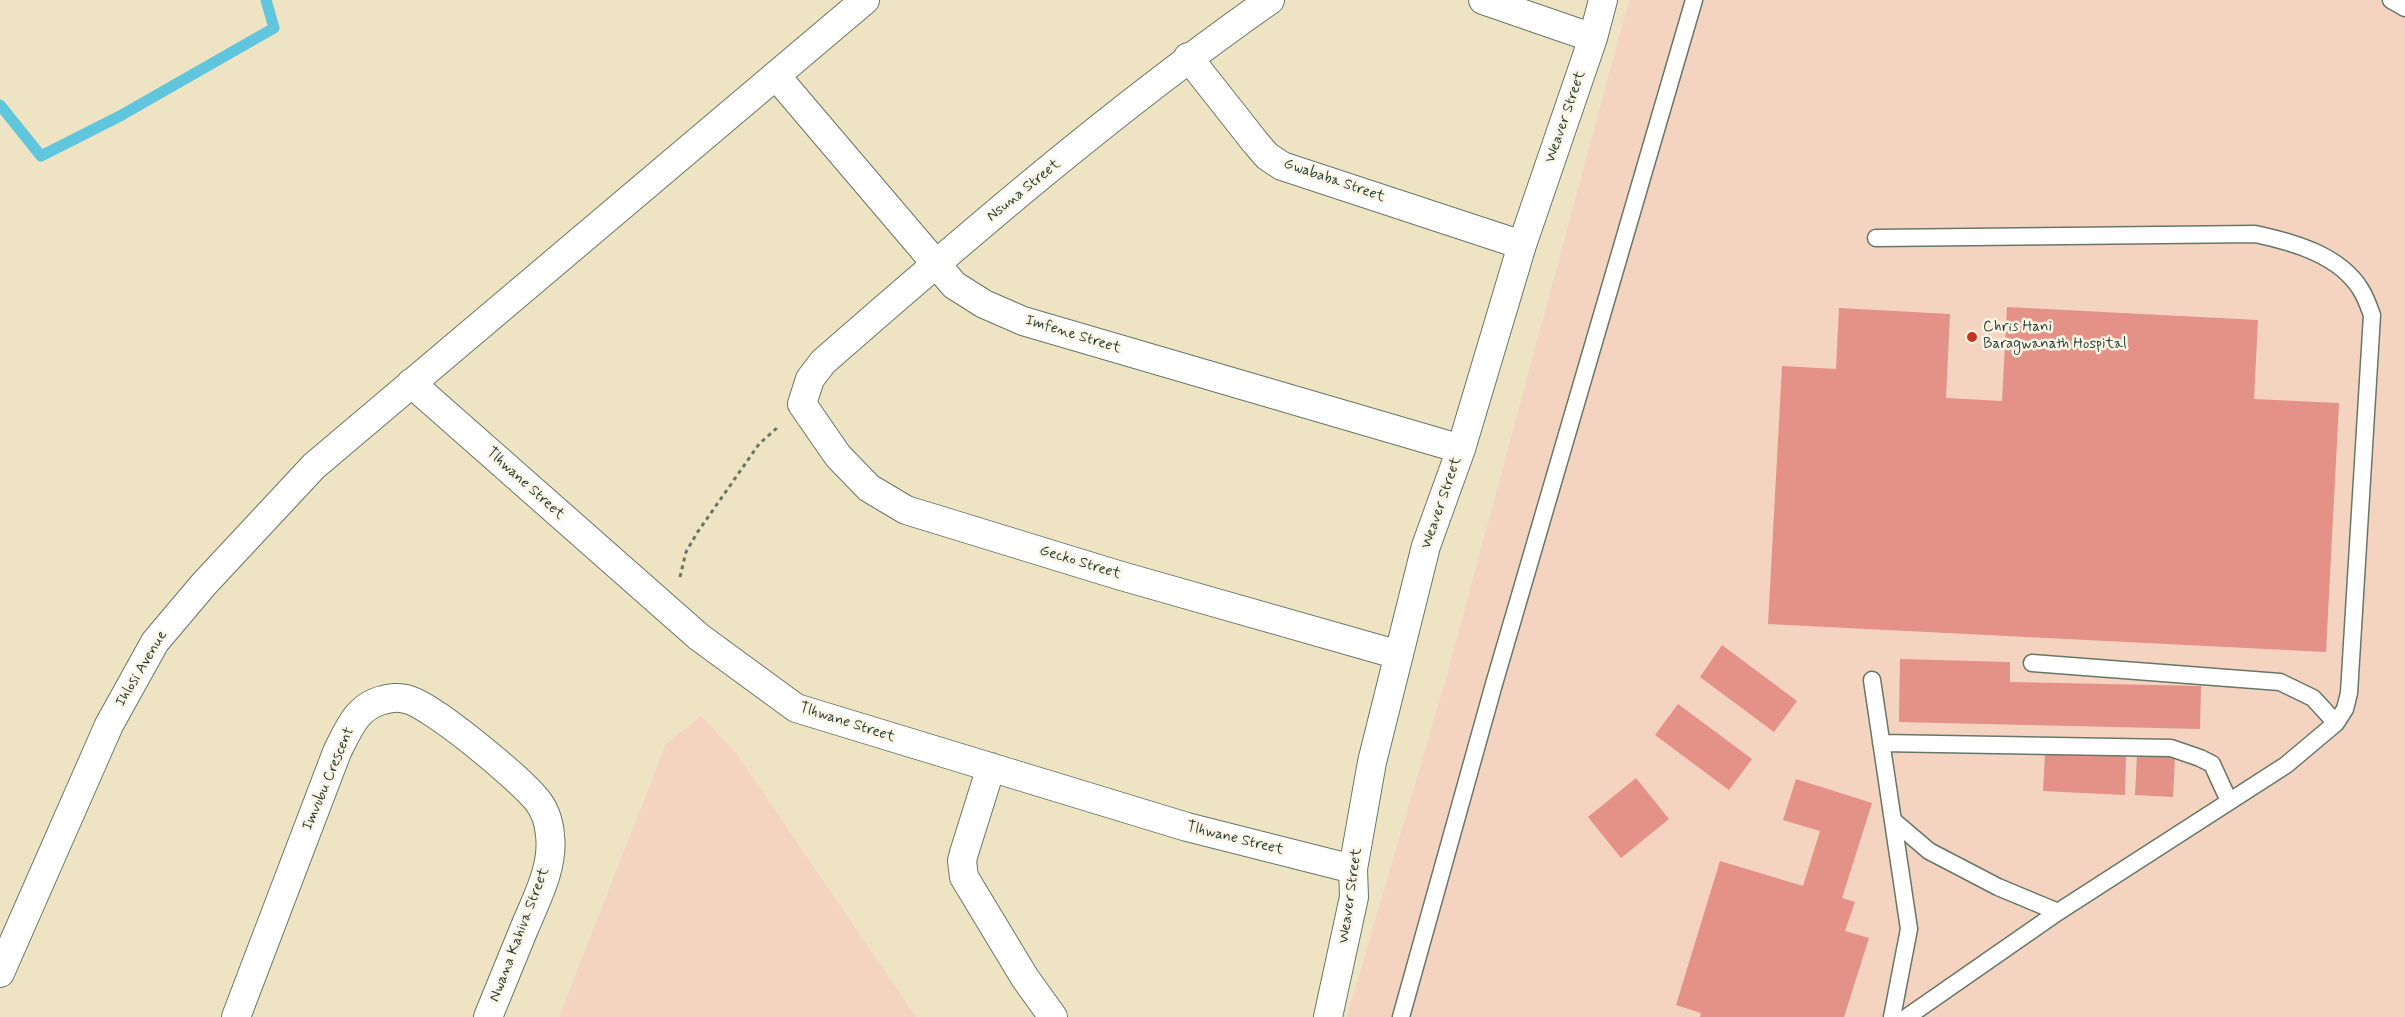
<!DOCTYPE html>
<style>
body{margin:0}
canvas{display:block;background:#eee3c2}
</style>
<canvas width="2405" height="1017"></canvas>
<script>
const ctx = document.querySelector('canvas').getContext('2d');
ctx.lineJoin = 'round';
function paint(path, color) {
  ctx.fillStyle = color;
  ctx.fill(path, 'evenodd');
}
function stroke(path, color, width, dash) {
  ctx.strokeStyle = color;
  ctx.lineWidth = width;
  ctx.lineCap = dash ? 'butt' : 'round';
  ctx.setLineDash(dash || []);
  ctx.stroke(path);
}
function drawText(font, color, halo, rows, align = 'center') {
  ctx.font = font + ' Mynerve,sans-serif';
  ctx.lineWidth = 5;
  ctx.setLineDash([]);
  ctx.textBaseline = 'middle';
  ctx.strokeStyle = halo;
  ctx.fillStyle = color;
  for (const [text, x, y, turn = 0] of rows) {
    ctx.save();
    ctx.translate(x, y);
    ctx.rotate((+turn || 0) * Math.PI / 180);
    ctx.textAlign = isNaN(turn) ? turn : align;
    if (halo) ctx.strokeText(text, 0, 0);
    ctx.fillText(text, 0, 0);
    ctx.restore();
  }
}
paint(new Path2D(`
 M1629 0H2405V1017H1347L1447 675Z
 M701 716 736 753 916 1017H559L666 744Z`), '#f5d3c1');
stroke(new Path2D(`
 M0 105 41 156 120 116 274 28 266 0`), '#60c6de', 11);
paint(new Path2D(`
 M2007 307 2258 320 2254 399 2339 403 2326 652 1768 624 1782 366 1836 369 1839 308 1950 314 1946 398 2002 401Z
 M1722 645 1797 701 1774 732 1700 677Z
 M1900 659 2010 662V682L2201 686 2200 729 1899 722Z
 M1678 704 1752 759 1729 790 1655 735Z
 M2045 753 2126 756 2125 795 2043 791Z
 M2137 755 2175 757 2173 797 2135 795Z
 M1636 778 1669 819 1621 858 1588 817Z
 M1796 779 1872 803 1842 898 1855 902 1845 931 1869 938 1844 1017H1700L1701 1013 1676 1005 1720 861 1803 886 1820 831 1783 820Z`), '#e49187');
const service = new Path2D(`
 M2391 0 2405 8
 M1876 238 2255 234C2293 242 2340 255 2361 290 2366 298 2369 307 2372 315L2349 693 2345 709 2336 723 2286 765 2058 912 1907 1017
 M2032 663 2280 682 2313 698 2336 723
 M1872 680 1909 929 1892 1017
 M1881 743 2171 748 2200 758 2212 764 2229 801
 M1895 822 1929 851 1998 887 2058 912
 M1401 1017 1494 684 1694 0`);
const minor = new Path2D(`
 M1270 0C1113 110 967 236 823 362L810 379 802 404 838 456 869 488 906 510 1118 575 1399 655
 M1483 0 1593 38
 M1188 57 1255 142 1267 156 1282 166 1522 245
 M777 77 954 285 984 304 1023 321 1461 449
 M411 383 699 637 796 708 1187 827 1353 869
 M991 767 964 853 962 861 964 877 1025 978 1053 1017
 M0 973 109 725 155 642 204 584 314 466 865 0
 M236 1017 337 752C348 730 357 706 383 700 389 698 399 697 406 699 431 704 519 778 537 800 545 810 549 822 550 835 554 867 536 900 524 929 512 958 500 988 488 1017
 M1328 1017 1354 897 1353 869 1372 762 1426 546 1461 449 1522 245 1593 38 1603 0`);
stroke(service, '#677766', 19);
stroke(minor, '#677766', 30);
stroke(new Path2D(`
 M680 577 686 552 697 533 759 444 778 427`), '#677766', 3, [4, 4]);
stroke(service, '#fff', 16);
stroke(minor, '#fff', 28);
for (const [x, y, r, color] of [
 [1972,337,6,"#c8321e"]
]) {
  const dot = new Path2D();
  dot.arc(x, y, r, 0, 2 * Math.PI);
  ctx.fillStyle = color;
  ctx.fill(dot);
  stroke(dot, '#fcf5e5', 2);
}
drawText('15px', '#1f3d34', '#fcf5e5', [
 ["Weaver Street",1566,117,-71],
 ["Gwababa Street",1334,181,19],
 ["Nsuna Street",1024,191,-39],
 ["Imfene Street",1073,335,17],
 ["Tlhwane Street",525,484,42],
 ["Weaver Street",1442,503,-71],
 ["Gecko Street",1080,563,17],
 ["Ihlosi Avenue",142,669,-59],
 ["Tlhwane Street",847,723,18],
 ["Imvubu Crescent",329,779,-67],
 ["Tlhwane Street",1235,839,14],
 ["Weaver Street",1351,896,-82],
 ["Nwana Kahiva Street",520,935,-69]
]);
drawText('15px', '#1f3d34', '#fcf5e5', [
 ["Chris Hani",1983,328],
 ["Baragwanath Hospital",1983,345]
], 'left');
</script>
